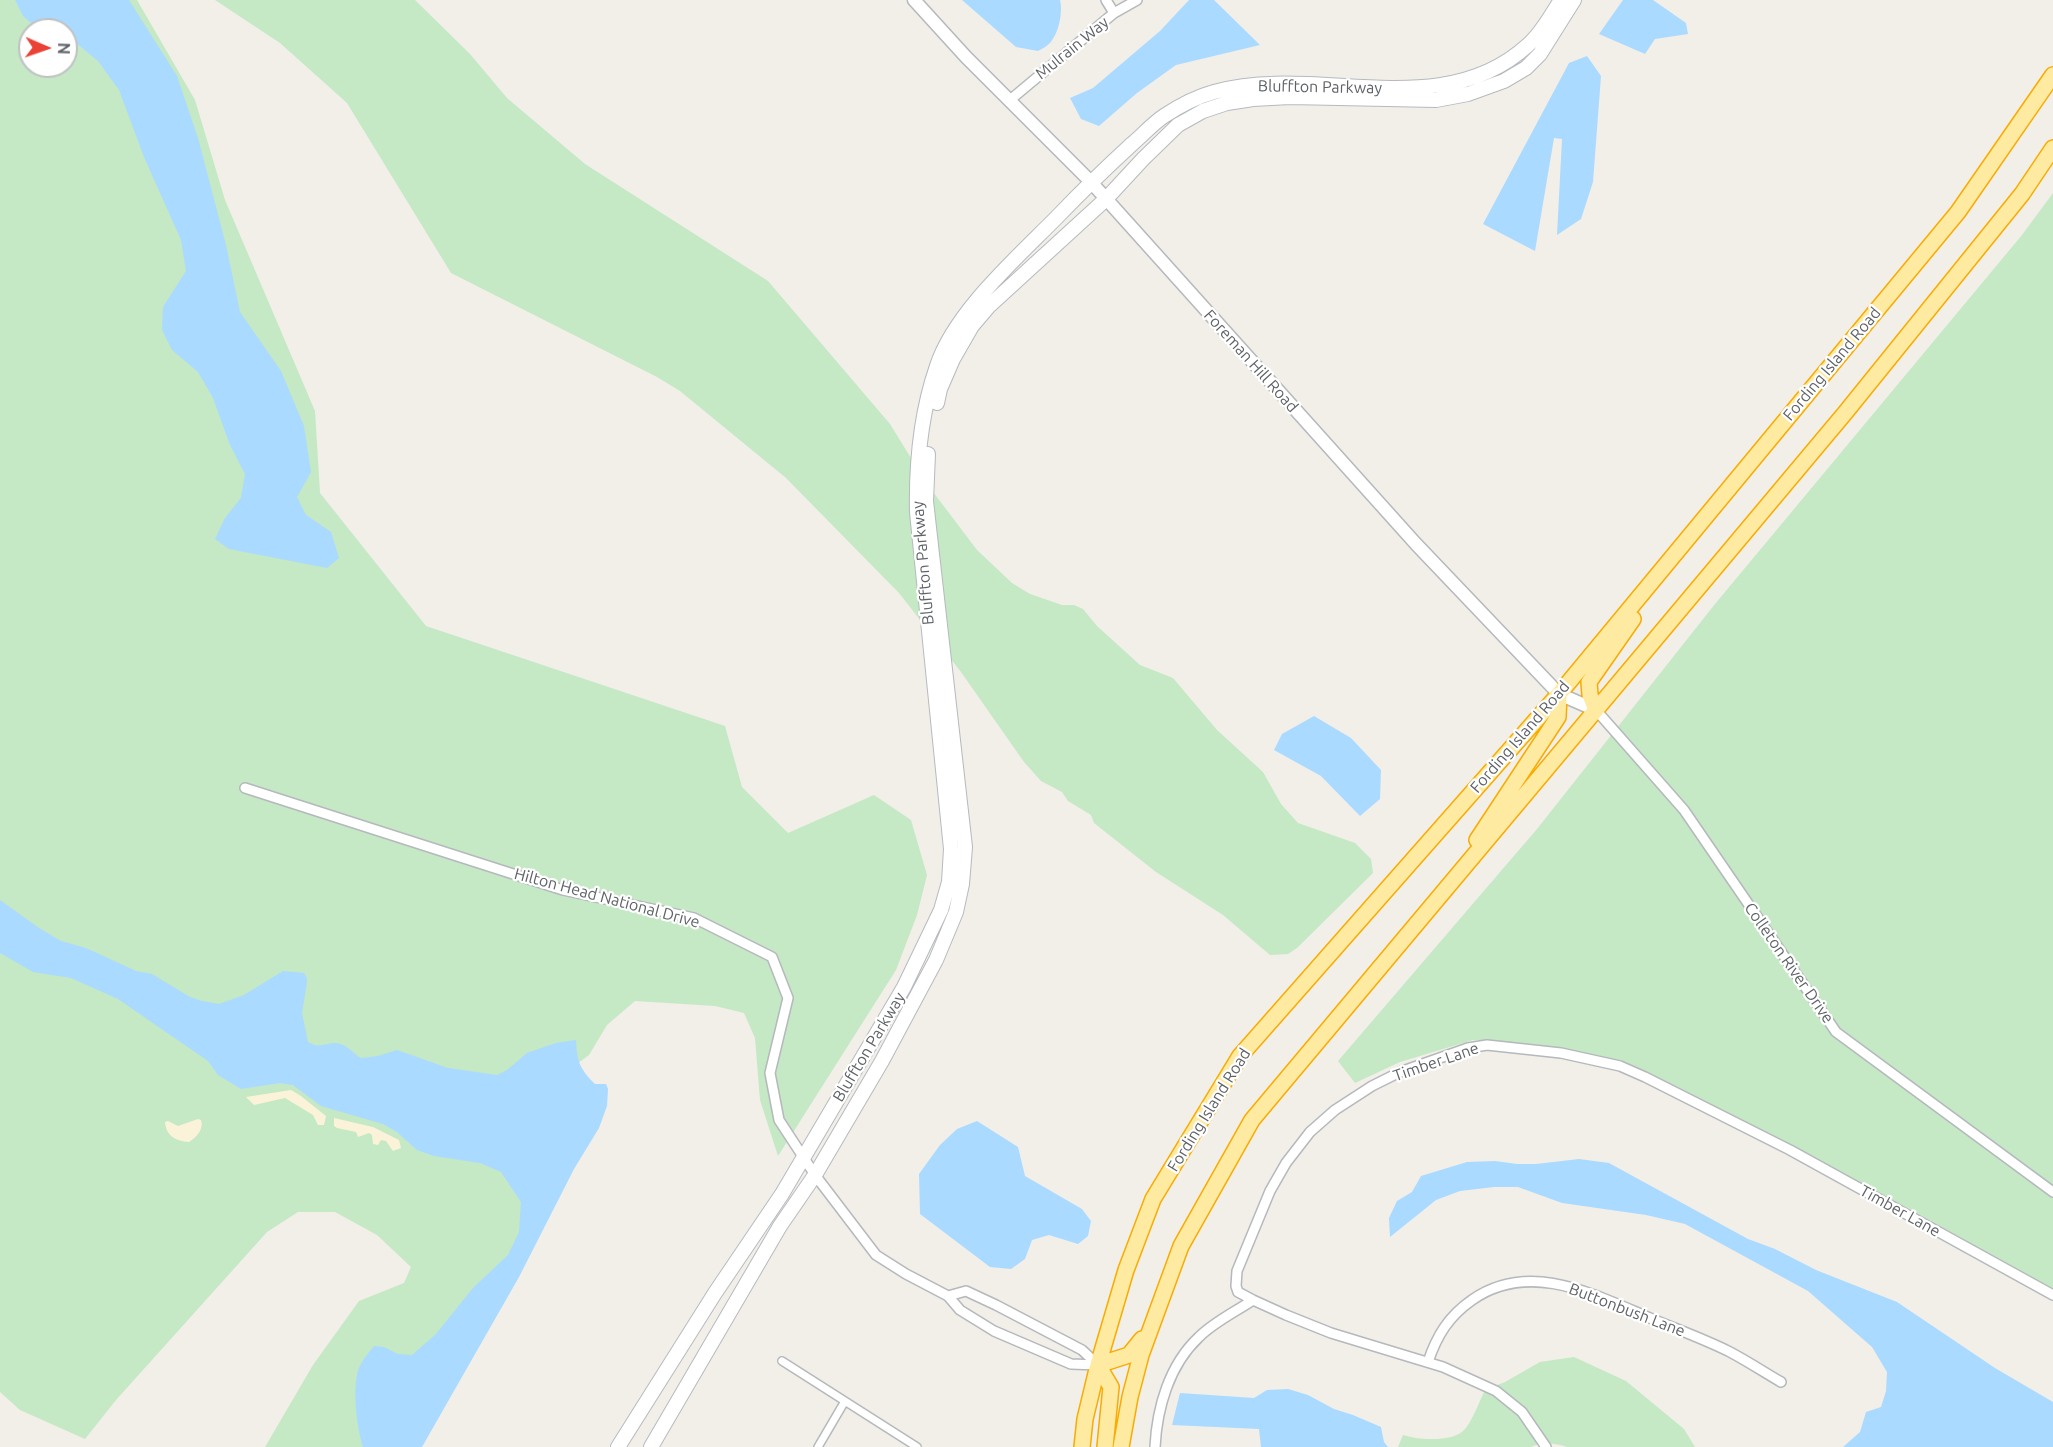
<!DOCTYPE html>
<style>
body{margin:0}
#map{position:relative;width:2053px;height:1447px;overflow:hidden;background:#f1efe8;font-family:Ubuntu,sans-serif}
canvas{display:block}
.north{position:absolute;left:18px;top:18px;width:60px;height:60px;box-sizing:border-box;background:#fff;border:2px solid #bfc1c3;border-radius:50%;rotate:92deg;font-size:16px;font-weight:700;line-height:24px;text-align:center;color:#5f6368}
.north::after{content:'';display:block;margin:auto;width:21px;height:27px;background:#ea4335;clip-path:polygon(50% 0,100% 100%,50% 72%,0 100%)}
</style>
<div id="map">
<canvas width="2053" height="1447"></canvas>
<div class="north">N</div>
</div>
<script>
const ctx = document.querySelector('canvas').getContext('2d');
ctx.lineJoin = 'round';
function paint(path, color) {
  ctx.fillStyle = color;
  ctx.fill(path, 'evenodd');
}
function stroke(path, color, width, dash) {
  ctx.strokeStyle = color;
  ctx.lineWidth = width;
  ctx.lineCap = dash ? 'butt' : 'round';
  ctx.setLineDash(dash || []);
  ctx.stroke(path);
}
function drawText(font, color, halo, rows, align = 'center') {
  ctx.font = font + ' Ubuntu,sans-serif';
  ctx.lineWidth = 4.5;
  ctx.setLineDash([]);
  ctx.textBaseline = 'middle';
  ctx.strokeStyle = halo;
  ctx.fillStyle = color;
  for (const [text, x, y, turn = 0] of rows) {
    ctx.save();
    ctx.translate(x, y);
    ctx.rotate((+turn || 0) * Math.PI / 180);
    ctx.textAlign = isNaN(turn) ? turn : align;
    if (halo) ctx.strokeText(text, 0, 0);
    ctx.fillText(text, 0, 0);
    ctx.restore();
  }
}
paint(new Path2D(`
 M0 0H137L195 100 225 200 315 411 320 493 426 626 725 726 742 787 788 833 874 795 911 820 927 875 917 915 896 970 778 1156 760 1100 755 1038 744 1013 715 1006 635 1001 607 1025 589 1055 551 1083 295 1052 0 916ZM30 30H66V66H30Z
 M215 0H415L470 54 507 98 585 164 768 281 890 424 927 484 977 550 1012 583 1030 594 1062 605H1074L1083 609 1097 626 1140 665 1173 678 1217 730 1263 772 1281 804 1298 823 1355 843 1371 859 1373 873 1297 948 1288 954 1270 955 1223 915 1156 872 1094 823 1091 815 1068 801 1062 792 1041 781 1024 762 961 672 899 593 786 478 680 391 657 377 451 273 347 103 280 43Z
 M2053 193V1290L1910 1209 1621 1062 1562 1048 1473 1040 1400 1062 1355 1083 1338 1061 1537 829 1715 604 2022 235Z
 M0 925 389 1105 542 1196 406 1447H265L313 1365 359 1301 404 1283 411 1267 377 1235 335 1212H298L267 1232 116 1400 85 1439 20 1410 0 1392Z
 M1574 1357 1626 1381 1684 1429 1695 1447H1567C1556 1443 1542 1442 1531 1447H1398L1403 1435C1418 1440 1455 1443 1466 1428 1474 1417 1479 1402 1485 1390L1505 1382 1540 1362Z`), '#c5e8c5');
paint(new Path2D(`
 M291 1090 301 1096 326 1116 324 1125H318L313 1115 285 1098 254 1105 246 1097Z
 M334 1118 373 1127 399 1140 401 1148 393 1151 386 1141 381 1140 378 1145 373 1144 372 1135 369 1133 358 1137 356 1132 337 1128 334 1126Z
 M198 1119 201 1120C204 1129 197 1137 189 1142 176 1141 166 1136 165 1122L168 1121 178 1126Z`), '#fbf3d9');
paint(new Path2D(`
 M15 0H129L177 76 198 138 226 245 240 312 281 371 304 426 311 472 297 497 306 515 331 532 339 558 327 568 229 549 215 539 225 518 241 498 245 474 230 445 213 398 198 372 172 350 162 330 163 307 186 271 181 240 144 157 119 90 98 61 69 37H66V30H39L23 16Z
 M962 0H1060C1063 12 1059 33 1050 43 1047 46 1042 49 1038 51L1016 47Z
 M1189 0H1214L1260 45 1176 65 1137 93 1099 126 1081 119 1070 98 1093 88 1160 31Z
 M1623 0H1653L1686 23 1688 34 1655 39 1645 54 1599 34Z
 M1587 56 1601 76 1593 182 1581 219 1557 235 1562 139 1554 138 1535 251 1483 224 1569 63Z
 M1314 716 1351 738 1381 770 1380 799 1360 816 1321 776 1274 750 1282 734Z
 M0 900 39 928 61 941 86 948 136 971 152 974 190 997 202 1001 219 1004 244 995 283 971 304 973 307 978V982L302 1013 308 1042C319 1049 324 1043 336 1043 346 1044 353 1053 361 1058L378 1056 397 1050 448 1068 497 1075 507 1070 527 1053 556 1043 576 1040C577 1062 580 1069 595 1084H606L608 1089 607 1106 599 1128 574 1169 519 1277 422 1447H363C357 1428 353 1394 357 1375 359 1363 367 1355 374 1346L384 1347 398 1354 412 1355 436 1334 473 1288 508 1255 519 1232 521 1202 501 1172 480 1163 434 1156 417 1150 397 1132 383 1124 321 1106 293 1085 280 1083 241 1089 218 1075 208 1061 118 999 71 978 33 972 0 953Z
 M977 1121 1018 1147 1025 1176 1082 1209 1091 1221 1088 1236 1078 1244 1049 1235 1032 1240 1025 1259 1011 1269 990 1267 920 1214 919 1174 940 1145 957 1129Z
 M1579 1159 1609 1163 1748 1239 1775 1249 1816 1270 1897 1302 1995 1368 2053 1402V1447H1843L1860 1432 1866 1412 1881 1407 1886 1391 1887 1372 1872 1347 1808 1291 1685 1224 1646 1215 1562 1203 1518 1187H1494L1460 1191 1436 1200 1390 1237 1389 1218 1397 1201 1412 1192 1421 1176 1467 1162 1495 1161 1517 1164H1536Z
 M1288 1389 1308 1395 1334 1409 1353 1415 1381 1427 1384 1442 1388 1447H1261L1259 1429 1172 1425 1180 1393 1254 1398 1267 1390Z`), '#aadaff');
const pedestrian = new Path2D(`
 M782 1361 917 1447
 M818 1447 845 1401`);
const minor = new Path2D(`
 M1106 0 1114 13
 M1010 100 1114 13 1137 0
 M1596 710 1684 810 1836 1032 2053 1192
 M245 788 563 890 694 918 772 957 788 998 770 1073 779 1120 815 1175 876 1255 906 1274 948 1296 960 1310 994 1331 1071 1364 1098 1365
 M948 1296 966 1291 996 1305 1082 1350 1098 1365
 M1428 1362C1437 1335 1449 1316 1472 1300 1529 1260 1593 1294 1650 1318 1676 1329 1704 1339 1730 1352 1747 1361 1764 1372 1781 1382
 M1155 1447C1157 1408 1169 1365 1199 1337 1214 1322 1235 1312 1253 1300
 M1546 1447 1522 1412 1496 1391 1443 1367 1331 1333 1286 1315 1253 1300 1238 1292 1236 1286 1237 1271 1270 1191 1286 1163 1310 1132 1335 1110 1372 1086 1400 1072 1468 1048 1487 1045 1561 1053 1620 1066 1645 1077 1790 1150 2053 1295`);
const tertiary = new Path2D(`
 M914 0 966 57 1091 182 1416 544 1559 694 1596 710`);
const secondary = new Path2D(`
 M937 403 940 389 953 359 972 326 989 306 1106 199 1143 159 1178 125 1203 111 1227 103 1253 99 1290 97 1436 100 1468 94 1504 81 1526 68 1540 54 1574 0
 M618 1447 715 1293 782 1194 904 987 941 910 949 882 951 849 917 512C916 464 921 412 937 366 955 311 1019 256 1059 215 1083 190 1107 167 1132 144 1143 135 1152 124 1164 116 1179 106 1196 97 1214 92 1316 63 1441 125 1528 45 1542 33 1551 15 1561 0
 M651 1447 780 1226 815 1175 882 1061 936 960 956 912 962 884 965 847 926 501 928 454`);
const trunk = new Path2D(`
 M1596 710 1590 695 1589 682 1633 619
 M1477 840 1558 717 1559 694
 M1098 1365 1111 1387 1105 1447
 M1098 1365 1129 1355 1142 1339
 M1082 1447 1085 1419 1098 1365 1126 1270 1153 1199 1240 1056 1559 694 1698 526 1958 212 2053 75
 M1121 1447 1130 1397 1141 1355 1181 1246 1252 1120 1845 413 2022 194 2053 148`);
stroke(pedestrian, '#b5b8bc', 10);
stroke(minor, '#b5b8bc', 12);
stroke(tertiary, '#b5b8bc', 15);
stroke(secondary, '#b6babf', 16);
stroke(trunk, '#f9ab00', 18);
stroke(pedestrian, '#fff', 7);
stroke(minor, '#fff', 9);
stroke(tertiary, '#fff', 12);
stroke(secondary, '#fff', 14);
stroke(trunk, '#feeaa1', 15);
drawText('16px', '#5f6368', '#fff', [
 ["Mulrain Way",1072,48,-39],
 ["Bluffton Parkway",1320,87,1],
 ["Foreman Hill Road",1251,361,48],
 ["Fording Island Road",1832,364,-50],
 ["Bluffton Parkway",923,563,-95],
 ["Fording Island Road",1520,737,-49],
 ["Hilton Head National Drive",607,898,15],
 ["Colleton River Drive",1789,963,55],
 ["Bluffton Parkway",869,1047,-59],
 ["Timber Lane",1436,1062,-19],
 ["Fording Island Road",1209,1110,-58],
 ["Timber Lane",1900,1211,29],
 ["Buttonbush Lane",1627,1310,21]
]);
</script>
